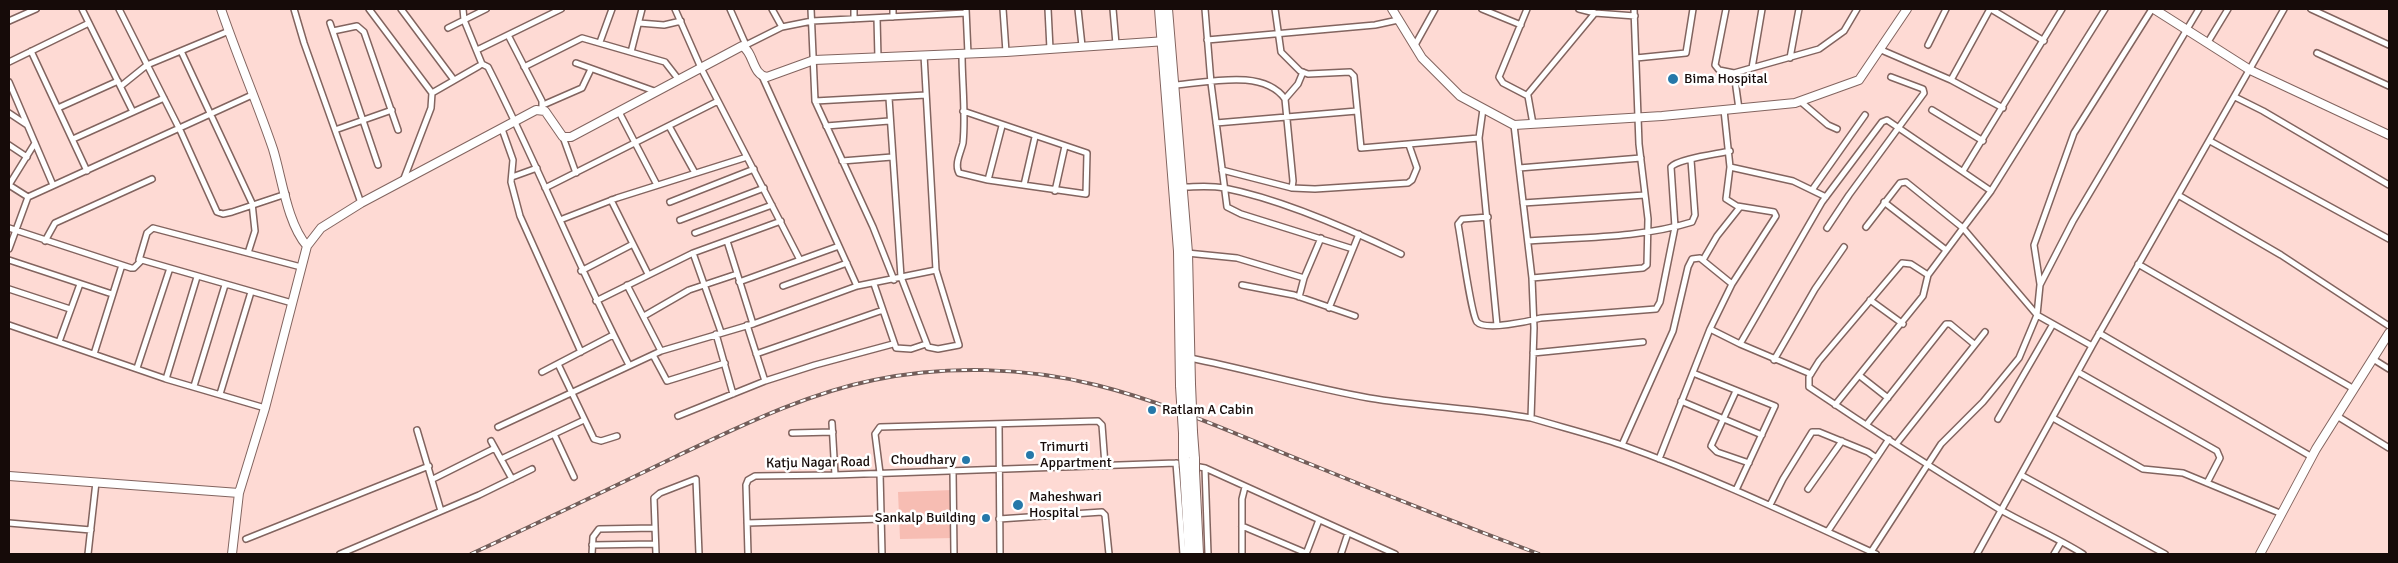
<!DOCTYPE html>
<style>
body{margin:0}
#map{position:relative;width:2398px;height:563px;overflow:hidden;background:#fedad4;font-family:Signika,sans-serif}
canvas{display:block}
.frame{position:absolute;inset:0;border:10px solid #160b09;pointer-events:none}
</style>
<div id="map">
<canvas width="2398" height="563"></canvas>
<div class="frame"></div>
</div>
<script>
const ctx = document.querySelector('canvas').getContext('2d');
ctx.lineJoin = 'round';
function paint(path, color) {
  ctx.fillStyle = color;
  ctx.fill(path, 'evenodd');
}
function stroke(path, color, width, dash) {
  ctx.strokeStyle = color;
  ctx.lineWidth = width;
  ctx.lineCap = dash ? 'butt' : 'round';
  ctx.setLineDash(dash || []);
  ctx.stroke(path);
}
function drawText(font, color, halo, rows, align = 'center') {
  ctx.font = font + ' Signika,sans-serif';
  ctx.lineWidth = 5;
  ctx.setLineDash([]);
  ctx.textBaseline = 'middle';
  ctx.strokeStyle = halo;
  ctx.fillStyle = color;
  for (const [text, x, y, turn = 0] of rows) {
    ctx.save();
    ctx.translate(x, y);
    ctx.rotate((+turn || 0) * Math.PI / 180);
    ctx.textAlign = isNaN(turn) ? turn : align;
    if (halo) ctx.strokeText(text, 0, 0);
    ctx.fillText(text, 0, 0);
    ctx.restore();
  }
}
paint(new Path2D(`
 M953 490 955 538 900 539 898 492Z`), '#f7bdb3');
const street = new Path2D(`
 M82 9 133 112
 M119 9 180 130 217 212 223 214 232 212 286 194
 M294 9 304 43 361 203
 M369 9 432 93 431 108 403 181
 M401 9 454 80
 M463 9 464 20 482 64
 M675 9 701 68 800 260
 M730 9 746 45
 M772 9 782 27
 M811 9 815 101 873 227 894 280
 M854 9V19
 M893 9V17
 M966 9 968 54
 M1003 9 1006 52
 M1048 9 1050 49
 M1078 9 1082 46
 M1113 9 1116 44
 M1205 9 1211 83 1227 207 1241 214 1353 249
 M1275 9 1281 52 1300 71 1308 74 1350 72 1354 76 1361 148 1479 138
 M1482 9 1521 25
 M1527 9 1499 77 1503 83 1528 96 1533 124
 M1579 9 1595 13 1635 16
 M1726 9 1715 65 1719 70 1734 73 1819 49 1844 31 1857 9
 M1991 9 2044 41
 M2199 9 2073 221 2040 285 2037 315 2092 346 2284 9
 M2311 9 2389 45
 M877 18 878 58
 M9 21 36 9
 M330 23 378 165
 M639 23 664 25 681 21
 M448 28 486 9
 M333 31 357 26 364 32 398 130
 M508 35 542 101V110
 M1207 40 1375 25 1398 20
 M600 42 612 9
 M2208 42 2228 9
 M1415 45 1435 9
 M1928 45 1946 9
 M744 46 782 27 812 21 966 13
 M1879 49 1951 80 2003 108
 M477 50 561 9
 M31 51 87 171
 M181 51 252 203 255 231 248 253
 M631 52 642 9
 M2317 53 2389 86
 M962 54C962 83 966 114 963 143 961 152 954 164 959 173L988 180 1086 194 1087 153 963 111
 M1636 58 1686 53 1693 9
 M1790 58 1799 9
 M9 62 89 23
 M576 63 657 92
 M524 67 582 38 665 62 679 80
 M1752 68 1762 9
 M1734 73 1739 109
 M762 76 857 286
 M1951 80 1990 9
 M9 82 53 185
 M1175 85C1207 83 1263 68 1285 99L1293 181 1292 188
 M121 86 147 65 229 31
 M432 93 479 66 482 64 488 67C538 165 578 267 629 365
 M1527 95 1595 13
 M2235 97 2263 111 2389 185
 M889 98 901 277 928 347 938 349 959 345 936 270 924 55
 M1285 99 1298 84 1303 72
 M815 101 926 95
 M1800 101 1828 125 1837 129
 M543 105 582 88 591 69
 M58 108 118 81
 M1483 109 1479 138 1497 325
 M1932 110 1983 141
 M619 112 657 185
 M9 113 27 125
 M1216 123 1357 111
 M669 126 695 173
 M826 126 889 121
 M502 129 513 160 511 182 520 216 581 352
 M335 130 392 110
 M563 137 576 173
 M73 139 164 98
 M2210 141 2389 239
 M9 145 27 157
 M842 161 892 157
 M1730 167 1793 181 1826 197
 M1519 168 1641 158
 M1222 170 1292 188 1315 189 1408 183 1412 180 1417 168 1409 145
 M1963 171 2062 9
 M512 177 537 168
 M988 180 1002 126
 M9 185 35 143
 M9 185 28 197
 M1024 185 1035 137
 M1181 187C1195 187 1210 185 1224 188 1280 199 1349 229 1401 254
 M545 188 718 101
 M1812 190 1865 115
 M1055 191 1065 146
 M1991 191 2105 9
 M2178 195 2281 255 2389 326
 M611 200 648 274
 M670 202 754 169
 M1884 202 1946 250
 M1523 203 1645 195
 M1488 217 1462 219 1458 224C1461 239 1471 315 1477 322 1485 331 1530 321 1541 318L1656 309 1660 302 1675 227 1671 167C1677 159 1717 154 1730 151
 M560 220 617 198 747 157
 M680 220 764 188
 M1866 227 1900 183 1906 182 1963 228 1928 275
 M9 228 131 268H134L142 260 292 303
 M1827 228 1849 195 1924 93 1923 89 1891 77
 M695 233 772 205
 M45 241 55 223 152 179
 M727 241 753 324
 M1528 241C1582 237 1641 238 1692 222L1695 215 1691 160
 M9 249 28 197 252 95
 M693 253 721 332
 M1187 253 1237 258 1304 278
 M9 260 112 294
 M139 260 147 233 153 228 301 267
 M1703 260 1717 236 1740 207
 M2138 264 2354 389
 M581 271 633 244
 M1532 278 1643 268 1647 265 1648 219 1639 144 1634 9
 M739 282 839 246
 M874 284 896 348 911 349 926 344
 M2040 284 2034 245 2074 133 2152 9
 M627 285 661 351
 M1242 285 1294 295 1355 316
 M783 286 847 263
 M9 289 70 309
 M1299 297 1304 278 1321 238
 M1870 300 1903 324
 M596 301 693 253 781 221
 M1329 308 1359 234
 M644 316 689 290 737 274
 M9 325 166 379 265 408
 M747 325 765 381
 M1710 329 1732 284 1776 216 1774 212 1737 206 1726 199 1730 167 1724 110
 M2099 333 2312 457
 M716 334 733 394
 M59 342 80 284
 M1740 344 1811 374
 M1533 353 1643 342
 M94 354 122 265
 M756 354 883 310
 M653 355 667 381 725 363
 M1190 358C1250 370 1308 387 1369 398 1423 407 1477 408 1531 418L1534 328 1532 278 1514 125
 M2373 359 2389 369
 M1774 360 1815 289 1844 247
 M558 364 594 439 601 441 617 436
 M137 368 170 268
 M542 372 613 335
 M2078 372 2217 451 2220 458 2207 483
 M1693 373 1775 406 1736 490
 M1860 376 1888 398
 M166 379 197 277
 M194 386 225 285
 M1736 391 1711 446 1717 452 1749 463
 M220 394 251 292
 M1681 401 1762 435
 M1835 405 1923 296 1928 275 1911 264 1902 263 1819 361 1809 377V387C1871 429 1935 470 1999 509 2027 525 2056 537 2083 554
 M678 416 765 381 815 365 893 344
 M2337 416 2389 448
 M1531 418C1561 427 1593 435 1622 445 1709 476 1793 516 1876 554
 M2053 418 2143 469 2183 473 2282 514
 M1998 419 2053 324
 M832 423 835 475
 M999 424 1000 554
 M1867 424 1946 324H1950L1974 344
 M498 427 661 351 753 324 857 286 936 270
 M417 430 441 511
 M792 433 833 432
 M554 434 574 477
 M491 441 512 479
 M1897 443 1985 332
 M1622 445 1673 331 1688 267 1692 259 1700 258 1732 284
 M501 459 584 420
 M1659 459 1710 329 1740 344 1822 202 1882 122 1887 120 1991 191 1963 228 2037 315 2019 358 1983 402 1941 444 1871 552
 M1176 463 1183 554
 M1194 466 1205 468 1395 554
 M1205 468 1208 554
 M953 471 954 554
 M2021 475 2165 554
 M433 479 495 448
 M1808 489 1842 441
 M1770 505 1783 479 1812 432H1819L1868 452 1875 457
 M999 519 1102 512 1105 515 1109 554
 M9 523 91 530
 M747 523 881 519
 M1242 526 1306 553
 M1828 531 1889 439
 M246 539 429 466
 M592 545 655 544
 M88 554 96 482
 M340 554 479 495 532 469
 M592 554 593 537 599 529 655 528
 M656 554 654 498 660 493 696 479 699 554
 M748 554 746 485 748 480 755 476 835 475 1176 463 1186 465
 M882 554 880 473 875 434 880 427 1098 421 1102 425 1105 465
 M1242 554V499L1245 487
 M1306 554 1319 520
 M1341 554 1348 533
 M1977 554 2092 346
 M2054 554 2061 542`);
const secondary = new Path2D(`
 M221 9C237 56 257 102 273 149 282 178 287 223 307 246
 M1392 9 1422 58 1460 96 1514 125 1662 116 1795 103 1859 80 1907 9
 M2154 9 2250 70 2389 135
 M9 476 239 493
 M232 554 239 493 265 408 307 246 321 228 361 203 536 110 545 111 563 137H571L742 46C754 52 752 75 767 77L814 60 1006 52 1166 41
 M2260 554 2316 449 2389 333`);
const highway = new Path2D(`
 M1160 9 1179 251 1181 386
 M1167 9 1187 253 1190 384
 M1192 432 1194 459
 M1184 433V458
 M1185 469 1190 554
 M1194 471 1198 554`);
stroke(street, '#82645f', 8);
stroke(secondary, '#82645f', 10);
stroke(highway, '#82645f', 12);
stroke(street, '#fff', 5);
stroke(secondary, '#fff', 8);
stroke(highway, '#fff', 10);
const rail = new Path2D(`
 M471 554C540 522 609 489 677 456 741 426 805 394 874 380 946 365 1025 367 1096 385 1169 403 1240 436 1310 464 1386 495 1462 525 1539 554`);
stroke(rail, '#735e5a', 4);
stroke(rail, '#fff', 2, [5.5]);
const highwayBridge = new Path2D(`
 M1190 384 1192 432
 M1181 386 1184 433
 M1184 458 1185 469
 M1194 459V471`);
stroke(highwayBridge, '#82645f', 12, []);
stroke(highwayBridge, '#fff', 10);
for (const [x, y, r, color] of [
 [1673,79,6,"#2678a9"],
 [1152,410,5,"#2678a9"],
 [1030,455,5,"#2678a9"],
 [966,460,5,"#2678a9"],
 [1018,505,6,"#2678a9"],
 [986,518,5,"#2678a9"]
]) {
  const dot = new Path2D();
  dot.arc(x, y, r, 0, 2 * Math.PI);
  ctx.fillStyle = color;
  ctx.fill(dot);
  stroke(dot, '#fff', 2);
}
drawText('14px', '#160b09', '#fff', [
 ["Bima Hospital",1684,79],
 ["Ratlam A Cabin",1162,410],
 ["Trimurti",1040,447],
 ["Appartment",1040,463],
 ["Choudhary",956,460,"right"],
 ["Maheshwari",1029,497],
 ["Hospital",1029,513],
 ["Sankalp Building",976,518,"right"]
], 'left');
drawText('14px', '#160b09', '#fff', [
 ["Katju Nagar Road",818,463,-1]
]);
</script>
